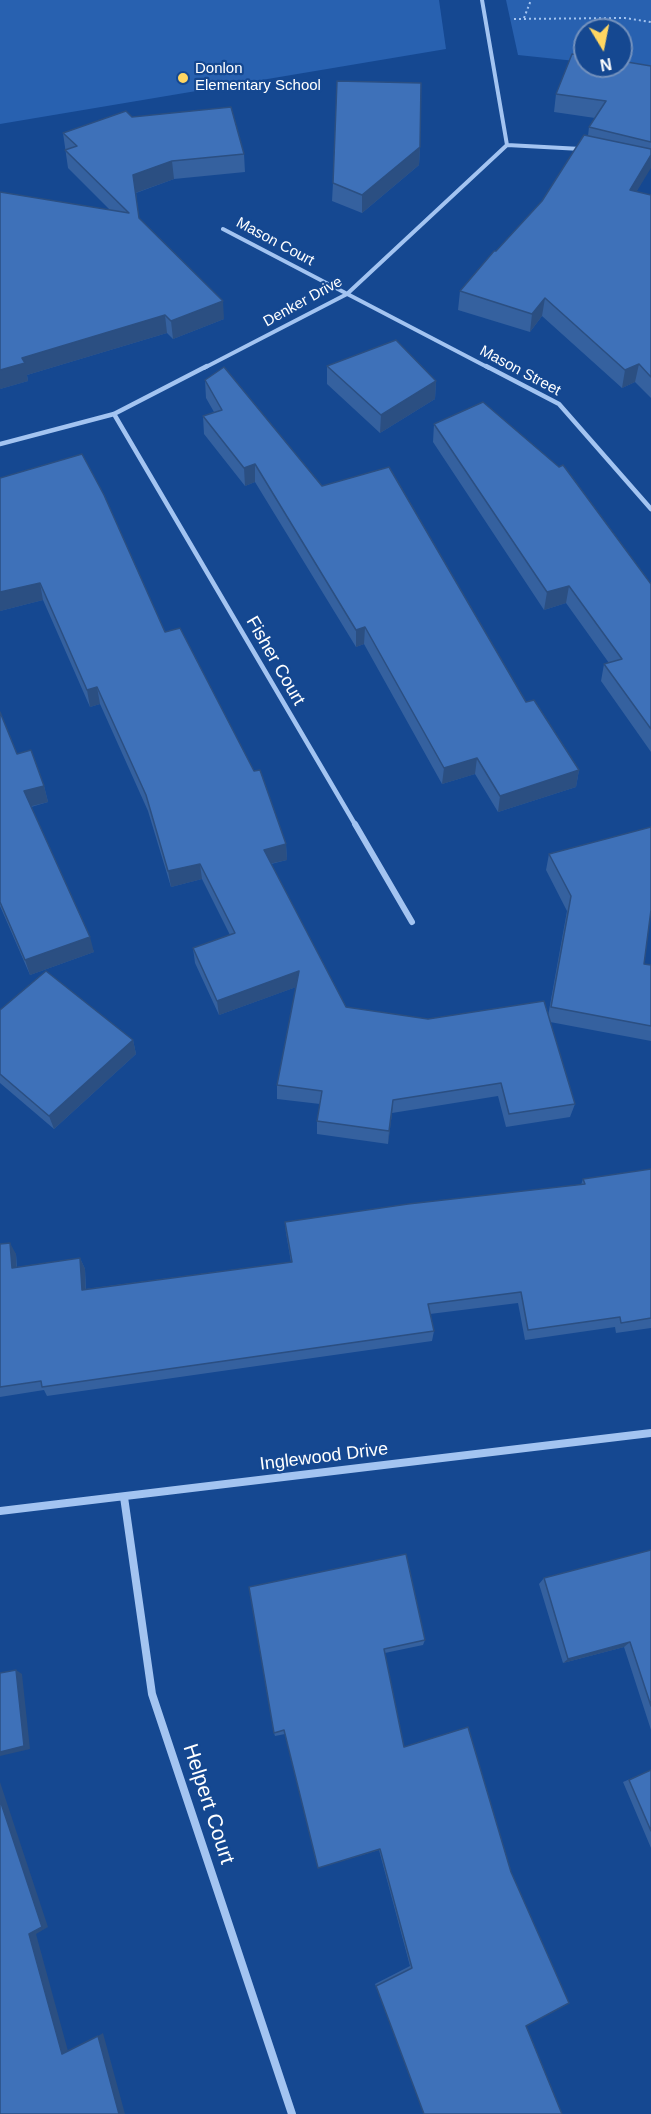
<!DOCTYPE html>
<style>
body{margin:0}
#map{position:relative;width:651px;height:2114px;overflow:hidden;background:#154891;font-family:Helvetica,sans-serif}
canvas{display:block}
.north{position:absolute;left:573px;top:18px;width:60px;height:60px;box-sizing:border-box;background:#154891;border:2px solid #7391bd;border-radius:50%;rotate:170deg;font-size:16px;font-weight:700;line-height:24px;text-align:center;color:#fff}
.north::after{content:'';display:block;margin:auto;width:21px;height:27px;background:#ffd662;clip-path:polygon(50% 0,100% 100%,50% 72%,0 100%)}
</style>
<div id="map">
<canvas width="651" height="2114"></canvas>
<div class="north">N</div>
</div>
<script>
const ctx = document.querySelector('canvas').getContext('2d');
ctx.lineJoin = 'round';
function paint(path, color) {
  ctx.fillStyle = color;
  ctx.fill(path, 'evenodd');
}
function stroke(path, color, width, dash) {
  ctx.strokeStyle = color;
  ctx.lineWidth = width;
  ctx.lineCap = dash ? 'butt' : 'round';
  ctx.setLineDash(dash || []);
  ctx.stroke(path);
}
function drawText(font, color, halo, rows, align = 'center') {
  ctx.font = font + ' Helvetica,sans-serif';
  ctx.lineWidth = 4.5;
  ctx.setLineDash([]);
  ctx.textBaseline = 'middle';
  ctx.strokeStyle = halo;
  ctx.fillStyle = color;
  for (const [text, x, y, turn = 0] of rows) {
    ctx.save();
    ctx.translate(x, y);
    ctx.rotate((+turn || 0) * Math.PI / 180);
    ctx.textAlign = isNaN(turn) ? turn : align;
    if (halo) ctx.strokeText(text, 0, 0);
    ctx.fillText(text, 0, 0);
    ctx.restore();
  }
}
paint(new Path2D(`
 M0 0H439L446 49 0 124Z
 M506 0H651V71L621 66V30H585V62L518 55Z`), '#2861b0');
stroke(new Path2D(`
 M524 18 531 0
 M514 19 625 18 651 22`), '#a3c4f1', 2, [2, 3]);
stroke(new Path2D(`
 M507 145 581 149
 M223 229 489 368
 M204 368 347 294 507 145 482 0`), '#a3c4f1', 4);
stroke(new Path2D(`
 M486 366 559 404 651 509
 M114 414 356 826
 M0 444 114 414 207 366`), '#a3c4f1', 4.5);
stroke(new Path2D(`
 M355 824 412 922`), '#a3c4f1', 6);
stroke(new Path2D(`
 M124 1497 152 1694 292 2114
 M0 1511 651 1433`), '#a3c4f1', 8);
paint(new Path2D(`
 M651 66V166L636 192 651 195V398L635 382 622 388 542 316 530 332 458 310 460 291 542 201 588 136 589 127 595 118 554 112 556 94Z
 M132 117 244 154 245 172 174 179 136 193 139 218 224 319 173 339 167 333 27 375 28 381 0 389 109 209 68 168 63 133Z
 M420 147 419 165 362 213 332 201 333 183Z
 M327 366 436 381 435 399 380 433 327 384Z
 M205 380 322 486 526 702 579 770 576 787 498 812 475 774 442 784 364 644 356 647 255 482 245 486 204 434 203 416 214 412 206 398Z
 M434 424 651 584V752L601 681 604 664 609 663 566 603 544 610 433 442Z
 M0 478 165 632 286 844 287 860 271 864 346 1007 428 1019 548 1016 567 911 546 870 549 854 644 964 651 965V1041L550 1022 575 1104 570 1117 506 1127 498 1096 392 1113 388 1144 317 1134V1121L320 1104 277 1099V1085L296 987 219 1015 195 963 193 948 230 935 202 879 171 887 148 811 100 704 90 707 43 600 0 611Z
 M0 712 17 754 44 786 48 802 31 807 94 952 30 975 0 906Z
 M0 1010 133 1040 136 1054 54 1129 0 1083Z
 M651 1169V1328L616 1333 615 1327 525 1340 518 1303 430 1314 434 1331 432 1341 47 1396 44 1390 0 1397V1244L16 1254 17 1267 80 1258 85 1269 86 1289 291 1262 286 1233 285 1222 581 1185 583 1179Z
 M651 1550V1730L624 1647 563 1663 539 1584 544 1578Z
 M249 1587 425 1640 423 1645 385 1653 404 1747 526 2026 424 2114 375 1984 410 1966 379 1850 318 1868 285 1734 275 1736 274 1733Z
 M651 1770V1848L623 1782Z`), '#35619f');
paint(new Path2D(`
 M420 147 419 165 362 213V195Z
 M651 155V168L626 209 630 190Z
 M172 161 174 179 135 193 133 175Z
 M545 298 542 316 530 332 532 314Z
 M223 301 224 319 173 339 171 321Z
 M165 315 167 333 27 375 28 381 0 389V370L22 358Z
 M639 364 635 382 622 388 625 370Z
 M436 381 435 399 380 433 381 415Z
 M255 464V482L245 486 244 468Z
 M40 583 43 600 0 611V592Z
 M569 586 566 603 544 610 547 592Z
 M365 627 364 644 356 647V630Z
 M97 687 100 704 90 707 87 690Z
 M477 758 475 774 442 784 444 768Z
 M579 770 576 787 498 812 500 796Z
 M44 786 48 802 28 807 24 791Z
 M286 844 287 860 264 865V850Z
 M200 864 202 879 171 887 168 871Z
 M90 937 94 952 30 975 25 960Z
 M299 971V986L219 1015 217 1001Z
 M133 1040 136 1054 54 1129 49 1116Z
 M393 1100 392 1113 388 1144 389 1131Z
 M10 1243 16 1254 17 1279 12 1268Z
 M80 1258 85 1269 86 1301 82 1290Z
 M630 1642 624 1647 563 1663 568 1659Z
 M16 1670 22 1674 30 1749 0 1756V1752Z
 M0 1782 48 1927 36 1934 68 2051 62 2054 29 1934 0 1800Z
 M103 2033 125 2114H119L98 2036Z`), '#2b4f82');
const building = new Path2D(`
 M572 54 585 56V66H621V61L651 66V142L589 127 606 101 556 94Z
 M337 81 421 83 420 147 362 195 333 183Z
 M231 107 244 154 172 161 133 175 139 218 223 301 171 321 165 315 22 358 25 363 0 370V192L129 213 65 150 77 146 63 133 126 111 132 117Z
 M584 135 651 149V155L630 190 651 195V377L639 364 625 370 545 298 532 314 460 291 494 251H496L542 201Z
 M396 340 436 381 381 415 327 366Z
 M224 367 322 486 389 467 526 702 534 700 579 770 500 796 477 758 444 768 365 627 356 630 255 464 244 468 203 416 222 410 205 380Z
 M483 402 559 467 563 465 651 584V729L604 664 622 659 569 586 547 592 434 424Z
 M82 454 104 495 165 632 180 628 254 771 260 770 286 844 264 850 346 1007 428 1019 544 1001 575 1104 509 1114 501 1083 393 1100 389 1131 317 1121 322 1091 277 1085 299 971 217 1001 193 948 235 933 200 864 168 871 146 795 97 687 87 690 40 583 0 592V478Z
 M0 712 17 754 31 750 44 786 24 791 90 937 25 960 0 902Z
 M651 827V910L644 964 651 965V1026L551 1007 571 896 549 854Z
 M46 971 133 1040 49 1116 0 1074V1010Z
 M651 1169V1318L621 1323 620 1317 528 1330 521 1292 428 1304 434 1331 42 1387 41 1381 0 1387V1244L10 1243 12 1268 80 1258 82 1290 292 1262 285 1222 408 1204 585 1184 583 1179Z
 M651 1550V1706L630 1642 568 1659 544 1578Z
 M406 1554 425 1640 384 1649 404 1747 468 1727 511 1872 569 2003 526 2026 562 2114H424L376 1986 412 1968 380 1849 318 1868 284 1730 274 1733 249 1587Z
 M16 1670 24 1746 0 1752V1673Z
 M651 1770V1831L629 1780Z
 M0 1800 42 1927 29 1934 62 2054 98 2036 119 2114H0Z`);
paint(building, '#3e71b9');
stroke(building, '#2b4f82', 1.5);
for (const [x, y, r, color] of [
 [183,78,6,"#ffd662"]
]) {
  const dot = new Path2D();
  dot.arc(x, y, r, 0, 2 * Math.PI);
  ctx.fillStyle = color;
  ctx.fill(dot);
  stroke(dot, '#154891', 2);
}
drawText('15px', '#fff', '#154891', [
 ["Donlon",195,69],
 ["Elementary School",195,86]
], 'left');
drawText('15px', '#fff', '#154891', [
 ["Mason Court",275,242,28],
 ["Denker Drive",303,302,-29],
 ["Mason Street",520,371,28]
]);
drawText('18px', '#fff', '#154891', [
 ["Fisher Court",275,661,60],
 ["Inglewood Drive",324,1457,-7]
]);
drawText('21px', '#fff', '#154891', [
 ["Helpert Court",208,1804,72]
]);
</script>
